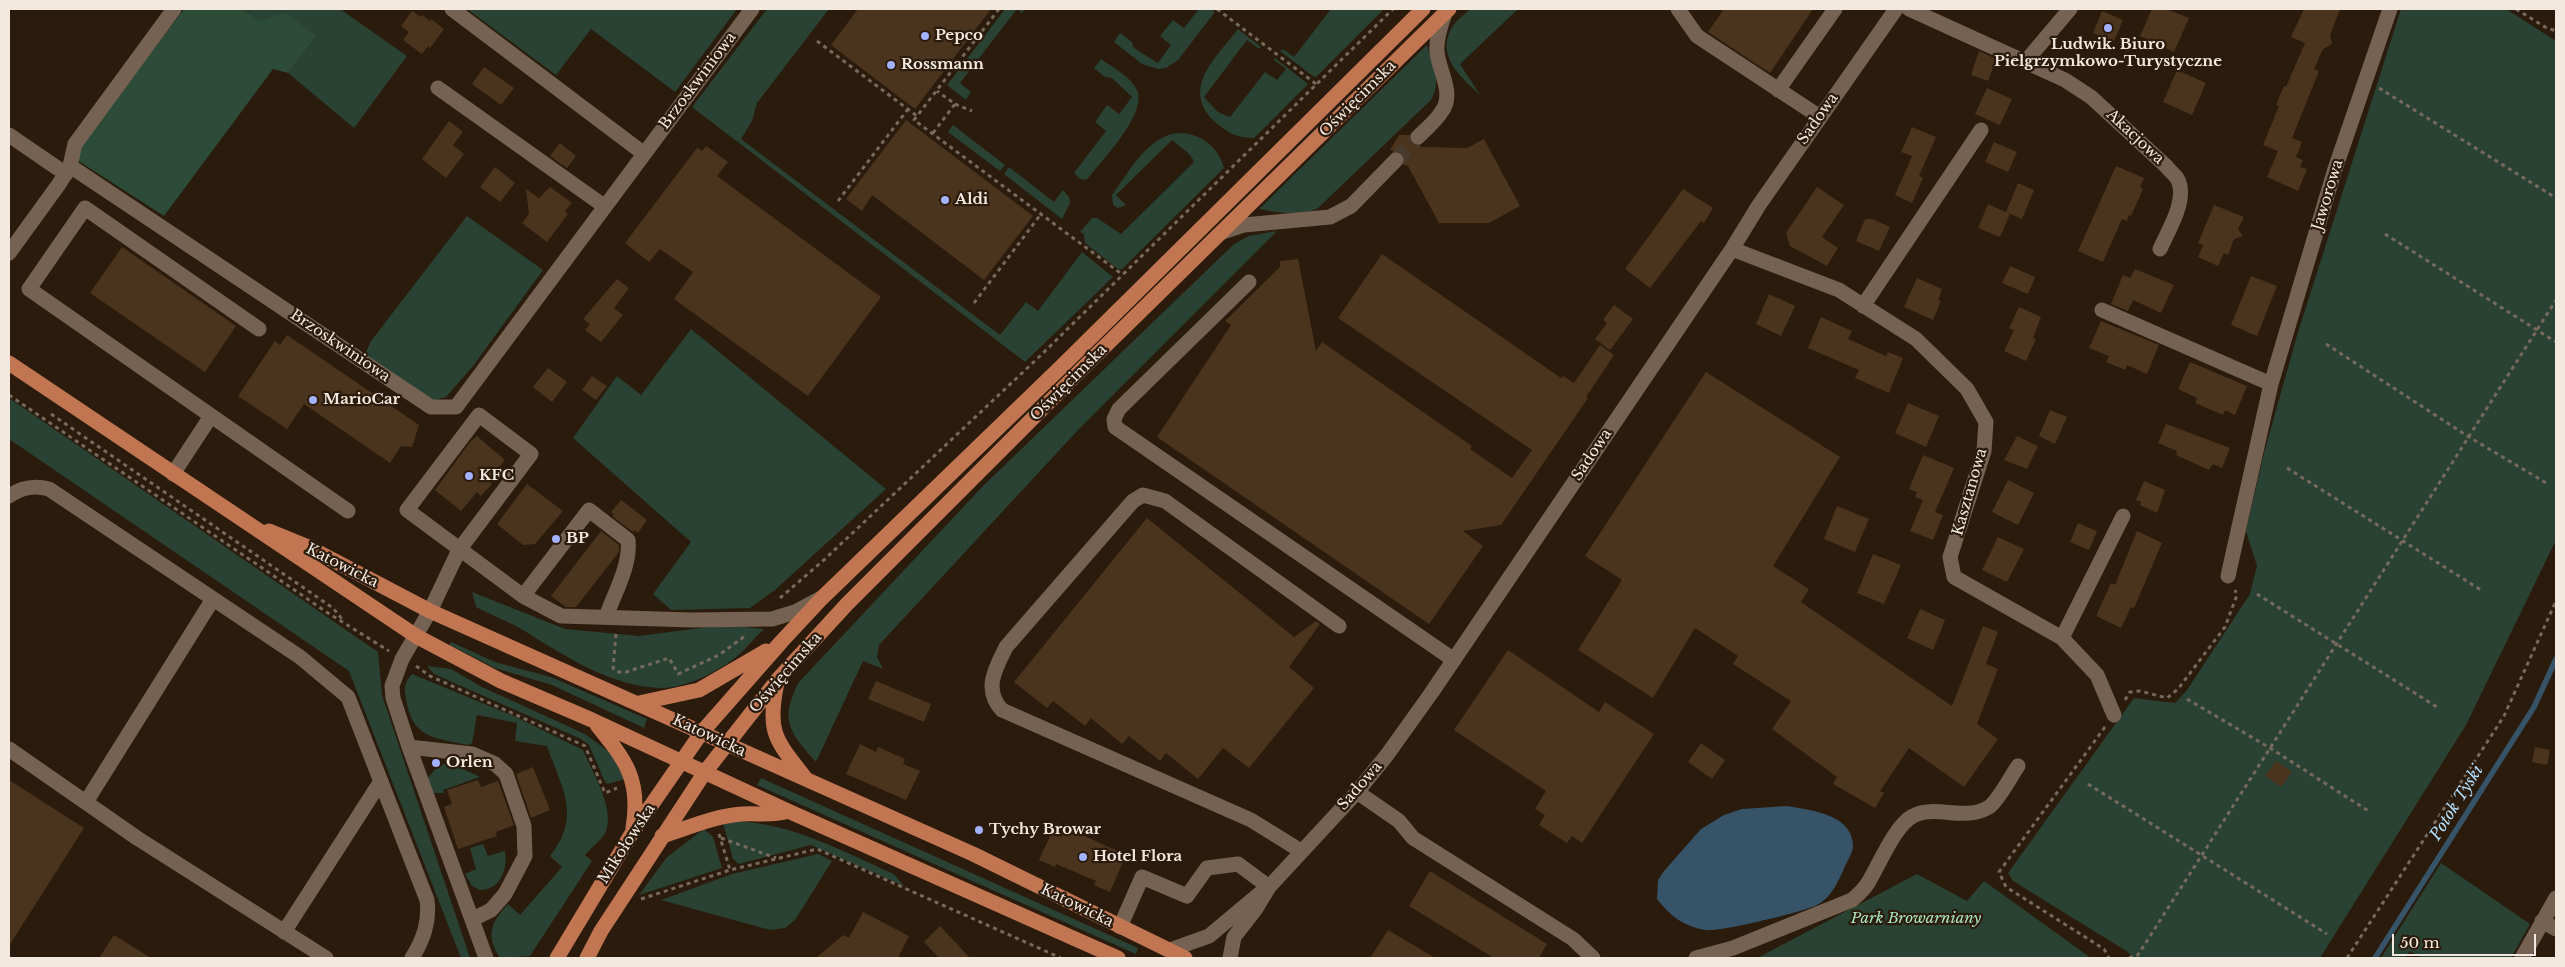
<!DOCTYPE html>
<meta charset="utf-8">
<style>
body{margin:0}
#map{position:relative;width:2565px;height:967px;overflow:hidden;background:#2a1b0c;font-family:"Libre Baskerville",serif}
canvas{display:block}
.frame{position:absolute;inset:0;border:10px solid #f4e9df;pointer-events:none}
.scale{position:absolute;left:2392px;top:934px;width:144px;height:22px;box-sizing:border-box;border:2px solid #f4e9df;border-top:0;padding-left:6px;font-size:15px;line-height:18px;white-space:nowrap;color:#f4e9df;-webkit-text-stroke:4px #2a1b0c;paint-order:stroke}
</style>
<div id="map">
<canvas width="2565" height="967"></canvas>
<div class="frame"></div>
<div class="scale">50 m</div>
</div>
<script>
const ctx = document.querySelector('canvas').getContext('2d');
ctx.lineJoin = 'round';
function paint(path, color) {
  ctx.fillStyle = color;
  ctx.fill(path, 'evenodd');
}
function stroke(path, color, width, dash) {
  ctx.strokeStyle = color;
  ctx.lineWidth = width;
  ctx.lineCap = dash ? 'butt' : 'round';
  ctx.setLineDash(dash || []);
  ctx.stroke(path);
}
function drawText(font, color, halo, rows, align = 'center') {
  ctx.font = font + ' "Libre Baskerville",serif';
  ctx.lineWidth = 4.5;
  ctx.setLineDash([]);
  ctx.textBaseline = 'middle';
  ctx.strokeStyle = halo;
  ctx.fillStyle = color;
  for (const [text, x, y, turn = 0] of rows) {
    ctx.save();
    ctx.translate(x, y);
    ctx.rotate((+turn || 0) * Math.PI / 180);
    ctx.textAlign = isNaN(turn) ? turn : align;
    if (halo) ctx.strokeText(text, 0, 0);
    ctx.fillText(text, 0, 0);
    ctx.restore();
  }
}
paint(new Path2D(`
 M242 9H340L407 56 354 128 288 73 317 36 261 21Z
 M467 9H737L675 92 591 29 556 75Z
 M767 9H829L757 103 752 121 741 139 1000 335 1026 302 1038 311 1082 252 1113 277 1025 362 692 107Z
 M1005 9H1025L1022 13 1017 9 960 83 971 92 966 100 947 85Z
 M1199 9H1211L1215 12 1178 60 1166 68 1158 69 1142 64 1114 42 1120 33 1132 42 1134 48 1158 63 1171 45 1160 36 1173 20 1184 28Z
 M1331 9H1384L1316 77 1313 76 1280 51 1283 49 1294 57Z
 M1470 9H1518L1460 64 1480 95C1462 78 1436 57 1451 29 1455 21 1464 15 1470 9Z
 M2401 9H2506L2556 41V540L2466 725 2320 958H2132L2128 952 2013 881 2008 873 2134 698 2175 703 2187 690 2250 594 2257 566 2246 531 2264 453 2298 332Z
 M1238 29 1261 47 1259 49 1247 40 1204 97 1218 112 1230 117 1265 72 1277 80 1286 69 1274 60 1275 58 1308 84 1254 138C1238 138 1228 133 1216 123 1179 89 1216 58 1238 29Z
 M1427 45C1433 66 1442 80 1431 100L1318 208C1300 218 1279 212 1259 209Z
 M1101 59C1112 67 1129 76 1136 88 1150 111 1103 159 1090 176L1086 180 1080 179 1074 173 1106 131 1095 122 1107 105 1119 114 1132 97 1112 78 1105 77 1094 68Z
 M953 125 1005 165 1000 171 948 132Z
 M1179 133C1200 133 1218 146 1224 168L1122 269H1118L1085 243 1084 234 1080 232 1092 218H1097L1121 234 1194 162C1191 153 1180 147 1172 140L1116 195 1126 205 1118 208 1113 205 1112 195C1129 172 1148 135 1179 133Z
 M1009 167 1054 202 1063 190 1069 197 1070 203 1062 219 1004 174Z
 M467 216 543 270 473 366 446 397 431 401 365 354 371 341Z
 M1277 231 1078 430 879 645 877 657 883 669 863 661 816 762C789 732 779 720 799 682L983 486 1234 244 1249 236Z
 M691 329 886 489 775 590 750 608 671 610 653 594 691 542 573 438 617 376 641 395Z
 M9 398 378 652 382 695 470 958H461L349 671 9 439Z
 M472 592 565 629 639 636 724 625 764 629C753 639 743 653 731 661 712 674 685 688 662 688 613 688 563 655 523 630 508 621 491 615 476 607Z
 M451 642 495 662 551 677 647 719 644 728 552 685 495 668 454 647 449 645Z
 M427 666 451 669 482 687 585 734 609 752 619 764 625 779 608 784 605 782 589 745 581 739 434 674Z
 M412 674 516 717 583 750C592 772 618 813 604 835 599 842 591 848 585 855L592 861 530 956 500 958C485 934 491 923 508 904L520 915 562 867 550 856C582 816 562 789 547 746L515 741 517 723 477 715 472 743 468 745C434 738 412 738 406 699 404 689 405 681 412 674Z
 M444 764H453L480 777 443 790 444 793H433L428 778 436 768Z
 M761 778 1138 948 1136 954 757 785Z
 M734 821C792 823 842 851 894 874L904 886 811 845 739 864 733 859 723 823Z
 M704 829 713 837 722 868 639 895 667 857Z
 M483 844 488 856 505 851C508 868 501 890 480 890L472 886 465 874 476 869 470 848Z
 M818 854 832 861 795 920 785 928 770 930 661 900 732 874Z
 M2441 863 2530 924 2511 958H2422L2410 951 2405 958H2381Z
 M1917 874 1967 901 1984 881 2091 958H1757Z`), '#294233');
paint(new Path2D(`
 M184 9H242L261 21 285 13 317 36 288 73 273 69 164 216 77 160 80 147Z`), '#2d4b39');
paint(new Path2D(`
 M1787 806C1810 810 1852 814 1853 845 1854 852 1846 862 1844 869 1837 883 1832 897 1817 905 1803 912 1720 932 1706 930 1684 927 1670 916 1657 899L1658 880 1664 871 1701 829 1724 815 1742 809Z`), '#365367');
stroke(new Path2D(`
 M2375 958 2534 707 2556 659`), '#365367', 5.5);
paint(new Path2D(`
 M858 9H991L915 109 831 45Z
 M1724 9H1813L1770 73 1708 32Z
 M2152 9H2166L2189 18 2174 52 2140 36Z
 M2304 9H2340L2330 35 2332 44 2323 49 2314 69 2319 71 2292 138 2302 142 2296 157 2303 160 2300 167 2307 169 2298 191 2267 177 2278 151 2263 145 2279 106 2276 105 2284 86 2286 87 2305 43 2291 37Z
 M412 11 421 17 422 15 430 21 431 19 444 29 430 48 428 46 422 54 403 40 409 32 401 26Z
 M2102 11 2123 20 2114 41 2093 33Z
 M1979 51 1996 59 1988 81 1971 75Z
 M484 67 514 88 501 105 472 84Z
 M2177 70 2206 83 2192 115 2163 102Z
 M1987 88 2012 99 2000 125 1975 114Z
 M906 120 1033 216 984 280 872 195 862 211 846 199Z
 M449 121 463 132 453 145 464 154 446 178 422 159Z
 M1912 127 1936 137 1919 176 1923 178 1912 203 1895 195 1912 156 1901 152Z
 M1399 135H1409L1412 144 1422 147 1467 148 1484 139 1520 206 1489 223H1439L1408 166 1403 165 1405 158 1403 154 1390 150Z
 M1994 142 2017 152 2008 172 1985 162Z
 M560 143 576 156 567 168 550 156Z
 M706 146 728 162 717 176 881 297 808 396 674 299 693 272 660 249 649 262 625 243 697 148 702 151Z
 M2116 166 2144 178 2140 187 2143 189 2131 216 2129 215 2127 221 2122 219 2103 262 2078 251Z
 M495 167 515 183 500 202 480 187Z
 M2018 183 2034 190 2022 219 2006 212Z
 M550 187 572 203 565 211 568 214 547 242 522 223 529 214 526 189 539 198Z
 M1817 187 1844 205 1822 237 1838 248 1827 266 1790 246 1786 233Z
 M1683 189 1713 208 1704 223 1701 221 1650 288 1625 269Z
 M1988 204 2010 214 2000 237 1978 228Z
 M2214 205 2244 217 2238 229 2243 236 2234 239 2228 255 2224 253 2218 266 2198 257 2203 245 2198 243Z
 M1865 219H1872L1890 227 1879 251 1856 241Z
 M122 247 236 326 205 372 90 293Z
 M1382 254 1561 378 1563 376 1574 383 1600 345 1614 355 1586 397 1588 398 1501 525 1463 531 1483 546 1429 624 1157 437 1231 325 1225 321 1280 267V261L1298 259 1316 351 1322 342 1472 446 1470 449 1512 478 1532 450 1338 318Z
 M2010 266 2035 277 2028 294 2002 283Z
 M2135 269 2174 285 2161 313 2133 300 2128 311 2111 304 2123 275 2130 278Z
 M2251 276 2277 286 2257 336 2231 325Z
 M1917 278 1942 289 1938 300 1941 301 1933 320 1904 307Z
 M617 279 629 288 614 308 623 315 601 342 585 330 590 324 583 319Z
 M1769 294 1795 306 1781 336 1756 324Z
 M1614 305 1633 319 1610 350 1595 339 1607 323 1603 320Z
 M2019 307 2041 317 2033 338 2036 339 2026 361 2004 351 2014 330 2009 328Z
 M1821 317 1852 331 1848 339 1886 356 1888 352 1903 358 1889 393 1855 378 1859 370 1808 348Z
 M2101 321 2159 345 2147 374 2127 365 2125 370 2106 362 2109 356 2089 348Z
 M287 335 419 425 412 447 401 446 390 463 304 404 287 429 238 396 275 341 280 345Z
 M2190 362 2247 386 2235 415 2225 410 2223 415 2195 403 2197 398 2178 389Z
 M548 368 567 382 552 402 533 387Z
 M1706 372 1840 457 1773 566 1809 589 1801 602 1952 706 1983 626 1998 632 1986 664 1998 669 1977 724 1998 739 1964 787 1909 748 1880 791 1884 793 1875 808 1833 784 1837 777 1772 729 1791 701 1733 664 1738 656 1695 628 1653 698 1578 650 1622 580 1585 556Z
 M592 376 607 386 596 400 582 390Z
 M1908 403 1939 416 1926 447 1895 433Z
 M2050 410 2067 417 2055 444 2039 436Z
 M2166 424 2230 448 2222 468 2213 464 2209 470 2176 455 2177 451 2158 443Z
 M477 436 505 460 488 481 492 484 481 496 477 492 461 511 435 490 470 442Z
 M2017 436 2038 446 2027 469 2004 460Z
 M1923 455 1954 468 1935 512 1943 515 1933 540 1910 531 1923 500 1915 497 1917 492 1909 489Z
 M2008 480 2034 493 2018 525 1992 512Z
 M2144 481 2165 490 2157 513 2140 505 2141 502 2136 500Z
 M527 484 563 511 535 544 523 545 497 524Z
 M621 500 647 520 638 533 635 530 633 532 612 516 614 514 611 512Z
 M1837 506 1869 519 1855 552 1824 539Z
 M1147 518 1294 637 1316 621 1320 624 1289 667 1314 688 1249 768 1223 748 1198 779 1166 753 1160 761 1129 736 1122 744 1091 718 1085 726 1053 701 1047 708 1014 682Z
 M2078 523 2097 531 2089 550 2070 542Z
 M601 531 619 545V552L576 607H566L551 596Z
 M2137 531 2162 543 2134 608 2131 607 2121 628 2096 616 2111 583 2115 585Z
 M1998 537 2024 549 2007 582 1982 570Z
 M1873 554 1901 565 1884 604 1857 593Z
 M1920 609 1945 620 1933 650 1907 638Z
 M1508 650 1599 712 1605 702 1654 734 1582 843 1572 836 1567 843 1539 825 1545 815 1535 809 1546 791 1454 730Z
 M876 681 931 704 924 722 868 699Z
 M1701 743 1725 760 1712 779 1688 762Z
 M860 744 876 752 878 747 905 759 903 764 920 771 906 800 846 774Z
 M2535 747 2550 750 2547 765 2532 762Z
 M2276 761 2292 772 2281 787 2265 776Z
 M533 767 550 810 531 818 516 774Z
 M9 780 84 828 9 946Z
 M478 780 481 787 498 781 514 825 496 832 497 836 458 849 444 807 452 804 447 790Z
 M1056 823 1126 855 1110 892 1094 885 1096 881 1056 864 1055 867 1039 860Z
 M1430 871 1547 944 1539 958H1494L1409 906Z
 M863 912 909 936 898 958H816L843 935 849 938Z
 M940 926 970 958H939L924 942Z
 M1388 930 1435 958H1370Z
 M114 935 151 958H99Z`), '#4b341e');
stroke(new Path2D(`
 M1396 160 1418 137`), '#483a2c', 15, [15, 8]);
stroke(new Path2D(`
 M999 9 914 120 1123 275
 M1217 9 1316 84
 M2516 9 2545 27 2556 31
 M817 41 917 116
 M2379 88 2556 198
 M955 104 972 111
 M933 133 955 104 937 91
 M838 201 908 109
 M2385 234 2556 342
 M974 303 1041 214
 M2326 344 2469 437 2548 484
 M9 395 328 613 389 651
 M51 414 333 608 342 619
 M2287 468 2481 590
 M2257 594 2437 707
 M780 598 825 559 1039 357 1393 9
 M616 634 613 668 617 672H626L669 658 679 675
 M416 666 430 676 585 746 605 793 617 788
 M678 674 719 655 745 636
 M2187 699 2270 748 2370 812
 M2125 700 2130 692 2140 691 2167 698 2178 689 2225 627 2237 595 2235 590
 M2105 727 1999 872 2006 887 2104 949 2109 958
 M2088 784 2327 934
 M719 834 730 870 817 849 1061 958
 M721 838 776 858
 M641 899 730 870
 M2129 958 2138 955 2556 300
 M2347 958 2504 716 2556 601`), '#776a5d', 3, [4, 4]);
stroke(new Path2D(`
 M452 9 643 153
 M1678 9 1697 36 1820 117
 M1909 9 2065 80 2091 97 2166 166C2169 170 2174 174 2177 178 2189 198 2168 231 2160 249
 M2026 61 2070 9
 M438 88 604 206
 M1778 90 1835 9
 M9 135 66 174
 M1418 137C1426 129 1436 121 1442 111 1455 93 1438 70 1437 51 1436 38 1441 25 1445 13
 M70 166 431 407H456L752 9
 M1223 232 1244 225 1330 217 1351 206 1396 160
 M1732 249 1839 290 1916 339 1967 389 1986 422 1984 451 1950 557 1954 577 2062 638 2097 675 2114 715
 M9 253 59 184 70 166 75 144 174 9
 M1249 282 1119 409 1114 419 1115 427 1454 660
 M1863 306 1981 130
 M2102 310 2271 384
 M259 329 85 208 29 289 348 511
 M173 474 211 416
 M9 496C22 487 34 485 49 489L300 657 348 697 427 900C430 922 423 940 412 958
 M2228 576 2271 384 2335 169 2390 9
 M523 596 589 510 628 540C631 565 614 594 606 617
 M2062 638 2123 516
 M409 747 472 754 495 764 506 774 524 826 525 856 505 894 491 910 473 919
 M9 749 137 838 326 958
 M1357 792 1399 821 1413 838 1573 939 1593 958
 M86 802 213 599
 M1301 851 1251 820 1002 710C983 690 995 669 1006 647L1133 501 1143 495 1165 501 1339 626
 M2542 921 2556 929
 M1120 927 1142 877 1187 896 1207 868 1238 864 1269 887
 M284 932 381 781
 M1170 950 1209 936 1264 890
 M486 958 409 747 393 698 392 686 402 659 430 611 459 550 531 454 479 415 407 510 523 596 561 616 692 620 772 619 795 612 821 598
 M1230 958 1234 937 1255 910 1269 887 1357 792 1387 755 1432 692 1732 249 1759 205 1896 9
 M1696 958 1733 948 1852 900C1858 895 1864 889 1868 883 1879 865 1895 825 1913 816 1935 804 1965 822 1989 807 1998 801 2011 776 2018 766
 M2522 958 2556 898`), '#756252', 15);
stroke(new Path2D(`
 M9 363 416 636 501 681 592 720 788 811 1118 958
 M269 531 308 547 430 611 973 854 1185 958
 M777 683C766 734 777 741 806 779
 M639 703 699 690 766 651
 M597 725C626 761 641 780 633 828
 M662 836C688 828 714 816 742 814 758 813 772 816 788 811
 M557 958 632 833 702 732 782 641 822 598 1060 368 1423 9
 M587 958 601 931 705 772 779 678 847 604 1094 357 1449 9`), '#c27551', 15);
for (const [x, y, r, color] of [
 [2108,28,5,"#a3b2fd"],
 [925,36,5,"#a3b2fd"],
 [891,65,5,"#a3b2fd"],
 [945,200,5,"#a3b2fd"],
 [313,400,5,"#a3b2fd"],
 [469,476,5,"#a3b2fd"],
 [556,539,5,"#a3b2fd"],
 [436,763,5,"#a3b2fd"],
 [979,830,5,"#a3b2fd"],
 [1083,857,5,"#a3b2fd"]
]) {
  const dot = new Path2D();
  dot.arc(x, y, r, 0, 2 * Math.PI);
  ctx.fillStyle = color;
  ctx.fill(dot);
  stroke(dot, '#2a1b0c', 2);
}
drawText('bold 15px', '#f4e9df', '#2a1b0c', [
 ["Pepco",935,36],
 ["Ludwik. Biuro",2108,45,"center"],
 ["Pielgrzymkowo-Turystyczne",2108,62,"center"],
 ["Rossmann",901,65],
 ["Aldi",955,200],
 ["MarioCar",323,400],
 ["KFC",479,476],
 ["BP",566,539],
 ["Orlen",446,763],
 ["Tychy Browar",989,830],
 ["Hotel Flora",1093,857]
], 'left');
drawText('15px', '#f4e9df', '#2a1b0c', [
 ["Brzoskwiniowa",698,81,-53],
 ["Oświęcimska",1358,99,-45],
 ["Sadowa",1818,119,-55],
 ["Akacjowa",2135,137,43],
 ["Jaworowa",2328,195,-73],
 ["Brzoskwiniowa",340,346,34],
 ["Oświęcimska",1069,383,-45],
 ["Sadowa",1592,455,-56],
 ["Kasztanowa",1970,492,-74],
 ["Katowicka",342,566,27],
 ["Oświęcimska",786,673,-49],
 ["Katowicka",709,736,25],
 ["Sadowa",1360,786,-49],
 ["Mikołowska",627,844,-57],
 ["Katowicka",1077,906,26]
]);
drawText('italic 15px', '#ace6c1', '#2a1b0c', [
 ["Park Browarniany",1916,919]
]);
drawText('italic 16px', '#b3dffe', '#2a1b0c', [
 ["Potok Tyski",2457,803,-58]
]);
</script>
